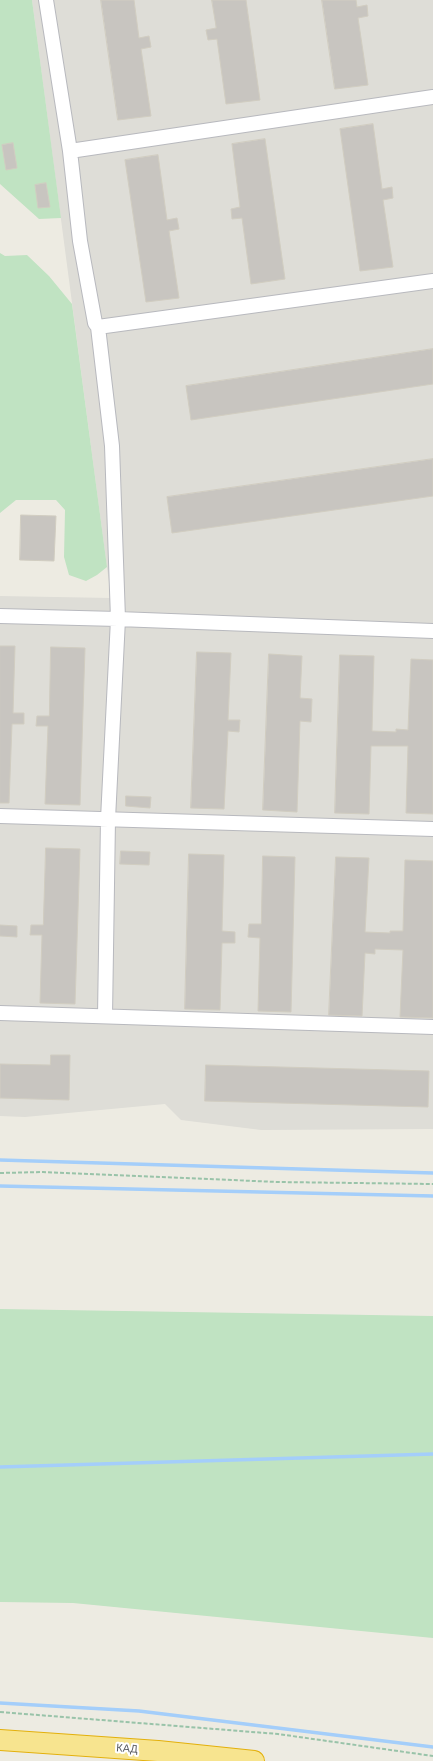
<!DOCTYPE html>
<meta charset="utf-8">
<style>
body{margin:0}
canvas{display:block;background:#edebe2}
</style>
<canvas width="433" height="1761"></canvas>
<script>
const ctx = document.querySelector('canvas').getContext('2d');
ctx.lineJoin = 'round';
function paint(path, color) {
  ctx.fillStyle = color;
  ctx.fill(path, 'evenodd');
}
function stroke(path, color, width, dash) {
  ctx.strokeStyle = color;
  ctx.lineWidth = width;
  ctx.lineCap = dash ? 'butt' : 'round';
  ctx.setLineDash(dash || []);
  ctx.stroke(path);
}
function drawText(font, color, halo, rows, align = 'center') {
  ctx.font = font + ' Helvetica,sans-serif';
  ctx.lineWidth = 4;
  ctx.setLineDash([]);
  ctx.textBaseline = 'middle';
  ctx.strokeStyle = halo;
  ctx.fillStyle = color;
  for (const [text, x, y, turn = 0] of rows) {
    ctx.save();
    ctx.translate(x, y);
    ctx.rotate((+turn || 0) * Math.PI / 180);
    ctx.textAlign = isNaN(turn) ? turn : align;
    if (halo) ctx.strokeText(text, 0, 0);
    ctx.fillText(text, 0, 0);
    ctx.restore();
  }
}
paint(new Path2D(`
 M32 0H433V1129L261 1130 181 1120 165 1104 25 1117 0 1116V596L111 598Z`), '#deddd7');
paint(new Path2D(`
 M0 0H32L61 218 39 219 0 184Z
 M0 253 5 256 27 255 49 276 72 304 107 567 97 575 86 581 69 575 64 557 65 510 56 500H16L0 513Z
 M0 1309 433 1316V1638L73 1603 0 1602Z`), '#c0e3c2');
stroke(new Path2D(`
 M0 1160 433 1173
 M0 1186 433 1196
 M0 1467 433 1454
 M0 1703 139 1711 433 1747`), '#a4cefa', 3.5);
const building = new Path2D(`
 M101 0H134L139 38 149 36 151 47 141 49 151 116 118 120Z
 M212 0H246L260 100 226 104 217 39 208 40 206 30 216 28Z
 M322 0H356L357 7 367 5 368 16 358 18 368 85 335 89Z
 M373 124 382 189 392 187 393 198 383 200 393 267 360 271 340 129Z
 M265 139 285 279 251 284 242 218 232 219 231 209 240 207 232 144Z
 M13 143 17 168 6 170 2 145Z
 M158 155 167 220 177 218 179 229 169 231 179 298 146 302 125 160Z
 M46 183 50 207 38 208 35 185Z
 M433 349V384L191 420 186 386Z
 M433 459V496L172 533 167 497Z
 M21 515 56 516 54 561 20 560Z
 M0 646H15L13 713H24V724H12L9 803H0Z
 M51 647 85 648 80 805 45 804 48 726H36L37 716H49Z
 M197 652 231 653 228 720H240L239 732 228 731 224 809 191 808Z
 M269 654 302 656 300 698 312 699 311 722 300 721 297 812 263 810Z
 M340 655 374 656 372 731 396 732V729L408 730 411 659 433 660V814L406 813 408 746H371L369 814 335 813Z
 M126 796 151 797 150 808 126 806Z
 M46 848 80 849 75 1004 40 1003 42 935H30L31 925H43Z
 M121 851 150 852 149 865 120 864Z
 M189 854 224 855 222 931 235 932V943H222L220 1010 185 1009Z
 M263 856 295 857 291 1012 258 1011 260 938 248 937 249 924H261Z
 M336 857 369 858 365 932 390 933V931H403L405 860 433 861V1018L400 1017 403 950 375 949V954L365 953 362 1016 329 1015Z
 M0 925 17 926V937L0 936Z
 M51 1055H70L69 1100 0 1098V1064L50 1065Z
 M206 1065 429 1071 428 1107 205 1101Z`);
paint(building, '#c8c5c0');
stroke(building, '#d1cdc1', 1);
const minor = new Path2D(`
 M46 0 70 151 80 241 95 323 98 327 112 446 118 619 433 631
 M70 151 433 97
 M98 327 433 281
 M0 616 118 619 108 819 105 1016
 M0 816 433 829
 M0 1013 433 1027`);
const highway = new Path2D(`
 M0 1740 158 1751 254 1761`);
stroke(minor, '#b8b9be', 16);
stroke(highway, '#e3b00c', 22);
stroke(new Path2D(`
 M0 1173 43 1172 278 1182 433 1184
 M0 1712 278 1734 433 1756`), '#99c3a9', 2, [4, 2]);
stroke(minor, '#fff', 14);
stroke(highway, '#f7e48f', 20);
drawText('11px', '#5b5d62', '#fff', [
 ["КАД",127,1749,4]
]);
</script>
